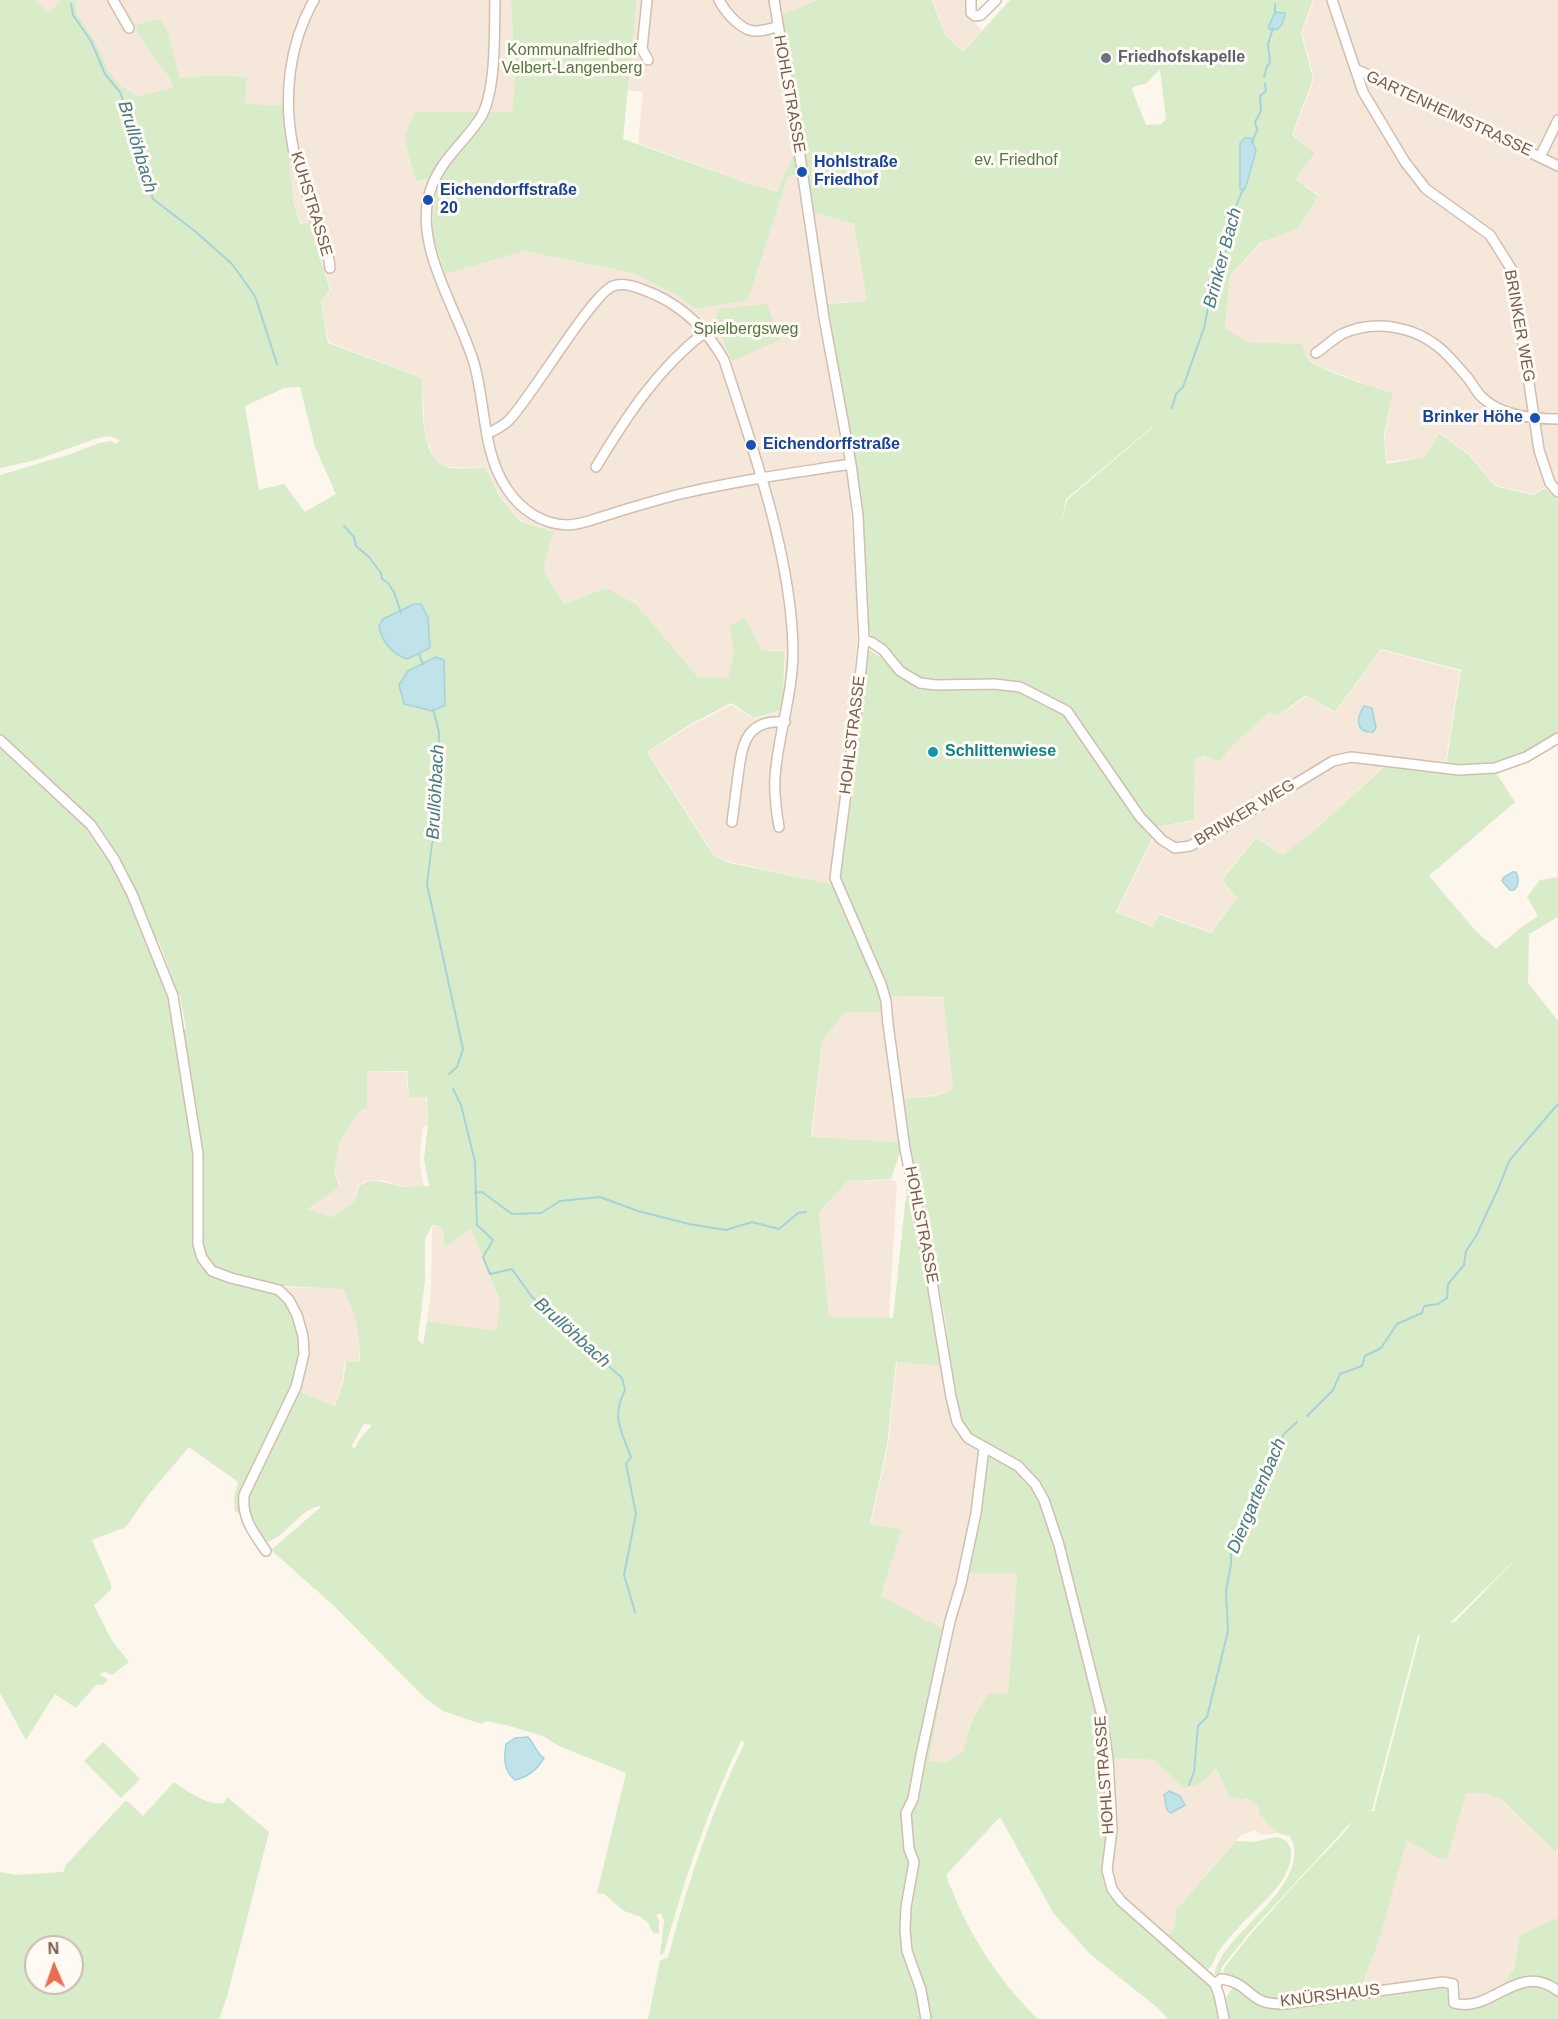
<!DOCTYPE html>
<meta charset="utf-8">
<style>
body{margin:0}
#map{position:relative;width:1558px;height:2019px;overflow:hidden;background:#fdf6ec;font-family:Helvetica,sans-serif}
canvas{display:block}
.north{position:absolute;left:24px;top:1935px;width:60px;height:60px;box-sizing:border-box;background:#fffaf3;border:2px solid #cabbb1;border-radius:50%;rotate:358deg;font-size:16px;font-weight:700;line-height:24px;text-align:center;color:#7a5c4d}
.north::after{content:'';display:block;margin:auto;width:21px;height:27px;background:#e76f51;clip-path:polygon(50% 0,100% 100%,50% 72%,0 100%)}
</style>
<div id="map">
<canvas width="1558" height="2019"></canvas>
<div class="north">N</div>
</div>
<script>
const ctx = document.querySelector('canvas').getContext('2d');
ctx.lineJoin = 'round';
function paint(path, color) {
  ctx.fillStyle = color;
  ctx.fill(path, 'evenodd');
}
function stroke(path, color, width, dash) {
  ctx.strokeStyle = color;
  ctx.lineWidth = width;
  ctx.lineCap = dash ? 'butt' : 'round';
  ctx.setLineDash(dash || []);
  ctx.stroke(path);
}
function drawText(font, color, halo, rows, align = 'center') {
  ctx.font = font + ' Helvetica,sans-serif';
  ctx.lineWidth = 6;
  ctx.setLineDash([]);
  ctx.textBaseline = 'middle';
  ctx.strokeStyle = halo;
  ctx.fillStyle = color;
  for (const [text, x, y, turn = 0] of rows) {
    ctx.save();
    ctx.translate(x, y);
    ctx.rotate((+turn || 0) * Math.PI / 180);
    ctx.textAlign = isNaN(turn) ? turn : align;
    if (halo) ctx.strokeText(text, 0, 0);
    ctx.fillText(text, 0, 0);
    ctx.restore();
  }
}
paint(new Path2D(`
 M35 0H62L48 12Z
 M76 0H511L515 78 512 112 405 135 406 146 416 183 442 174 433 200 432 234 445 274 523 251 632 273 675 294 695 309 748 300 788 177 802 172 808 211 854 224 867 301 815 304 842 440 848 482 856 575 857 641 852 707 831 884 731 862 715 856 648 752 690 726 731 705 755 719 782 711 786 650 762 651 744 619 729 626 734 653 728 679 698 677 636 604 606 588 564 604 543 570 552 532 520 520 501 497 486 468 445 467 434 458 425 435 422 378 329 342 321 301 331 290 310 222 301 224 293 199 245 104 247 77 215 75 180 78 168 33 156 61 170 78 174 88 137 96 121 86 110 73 94 39 77 15Z
 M637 0H818L783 14 799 150 793 155 777 192 750 184 638 143 643 92 628 90Z
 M933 0H971L975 16 974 22 982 30 963 52 945 35Z
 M1314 0H1558V499L1545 487 1533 494 1495 485 1469 454 1439 432 1425 457 1386 462 1385 433 1393 393 1368 385 1316 365 1307 358 1302 344 1247 342 1225 328 1230 277 1261 243 1298 229 1319 195 1296 179 1315 153 1293 135 1314 79 1302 33Z
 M1381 650 1460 671 1445 765 1386 764 1318 827 1283 855 1256 837 1221 880 1237 898 1211 932 1158 913 1153 926 1117 912 1154 837 1155 827 1194 821 1195 758 1206 757 1220 762 1229 749 1268 713 1280 715 1307 696 1335 713Z
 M889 996 943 998 953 1089 936 1095 902 1099 901 1142 812 1137 822 1041 845 1012 883 1013Z
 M367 1071 406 1072 409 1100 426 1097 428 1125 423 1127 420 1153V1166L424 1187H405L382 1180 365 1181 358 1186 355 1201 330 1217 306 1209 338 1188 339 1181 334 1170 339 1144 358 1112 367 1108Z
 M892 1180 897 1182 889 1318H829L819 1212 848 1181Z
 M432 1226 442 1227 445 1248 471 1229 500 1301 501 1313 497 1331 427 1321 431 1291Z
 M284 1287 343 1289 352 1305 359 1329V1362L345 1361 342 1383 335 1406 298 1391 295 1302Z
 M897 1362 942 1366 947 1403 955 1425 981 1450 968 1538 1017 1573 1008 1695 989 1693 975 1713 967 1733 965 1751 945 1763 929 1761 953 1632 941 1629 881 1597 902 1529 871 1524 888 1445Z
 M1111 1758 1154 1760 1184 1788 1215 1767 1229 1796 1241 1800 1248 1798 1259 1807V1814L1277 1833 1262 1835 1255 1830 1241 1835 1176 1910 1175 1926 1168 1937 1131 1906 1115 1888 1111 1873 1116 1828Z
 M1465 1793 1487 1794 1500 1799 1558 1855V1919L1520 1935 1514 1969 1497 1991 1468 2001 1458 1997 1460 1986 1454 1978 1361 1991 1377 1944 1407 1839 1438 1859H1447Z`), '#f5e8da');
paint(new Path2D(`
 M0 0H35L48 12 62 0H76L77 15 94 39 110 73 121 86 137 96 173 88 170 78 156 61 134 25 160 19 168 33 180 78 215 75 247 77 245 104 283 106 293 200 300 224 310 223 330 290 321 301 328 343 422 378C423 401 419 455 444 466 452 470 476 468 486 468L500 497 520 521 553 532 543 570 564 604 606 588 636 604 698 677 728 678 734 653 729 626 745 618 762 651H785L782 710 754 718 731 703 689 725 647 752 714 856 730 863 831 884 843 889 839 877 854 785 867 653 870 650 920 685 993 686 1018 689 1064 712 1087 743H1096L1070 708 1022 685 922 681 904 669 872 637 869 630 867 573 859 485 827 304 867 301 854 224 808 211 802 172 788 177 748 300 695 309 675 294 632 273 524 251 445 274 432 234 434 200 443 174 416 182 406 146 405 135 415 112H512L515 78 511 0H637L623 139 750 184 777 192 793 155 799 150 777 27 783 14 818 0H932L945 35 963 52 1010 0H1313L1301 33 1313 79 1292 135 1315 153 1296 179 1318 196 1298 229 1260 243 1230 276 1225 328 1247 342 1302 344C1304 348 1305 354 1307 358 1315 370 1377 388 1393 393L1384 433 1386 464 1425 457 1439 433 1469 455 1495 486 1533 495 1545 488 1558 500V744L1528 761 1497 772 1488 764 1446 765 1461 670 1381 649 1335 712 1306 695 1279 715 1268 713 1229 749 1220 762 1205 756 1195 758 1194 820 1155 827 1151 824 1139 807 1126 808 1153 837 1116 912 1153 927 1158 914 1211 933 1237 898 1222 880 1256 838 1283 855 1318 827 1387 764 1458 773H1496L1515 802 1429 876 1476 931 1496 949 1519 929 1538 916 1527 897 1540 880 1558 877V917L1529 934 1524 932 1529 935 1528 983 1558 1021V1846L1556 1853 1501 1799 1487 1794 1466 1793 1447 1859H1439L1407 1840 1378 1943 1360 1991 1340 1995 1271 2001 1256 1993 1240 1979 1223 1975 1224 1968C1251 1932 1282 1899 1312 1866 1323 1854 1345 1835 1352 1821L1249 1933 1222 1967 1220 1976 1215 1975C1214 1969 1218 1964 1221 1958 1240 1924 1313 1879 1290 1836L1277 1833 1259 1814V1807L1248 1798 1241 1800 1229 1796 1216 1768 1202 1783 1184 1788 1154 1760 1111 1758 1072 1579 1044 1487 1020 1464 974 1438 956 1410 945 1317 909 1147 902 1099 936 1096 953 1089 943 997 889 996 884 1013 845 1012 822 1041 811 1137 901 1142V1150L891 1179 848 1181 819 1212 829 1317 893 1318 908 1177 942 1366 896 1362 887 1445 870 1524 902 1529 881 1596 942 1629 953 1631 929 1761 945 1763 964 1751C968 1726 974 1713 989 1693L1008 1694 1017 1573H966L987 1452 1017 1469 1032 1485 1042 1502 1053 1537 1104 1741 1109 1809 1107 1887 1214 1988 1220 2019H1168L1158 2008 1090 1954 1054 1914 1000 1817 946 1875C966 1930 996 1978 1038 2019H648L660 1961 668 1957C688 1883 711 1811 745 1742L741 1741C708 1809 684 1880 664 1953L660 1955 664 1921 661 1913 656 1915 659 1920V1933H653L648 1923 641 1917 624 1911 604 1894 597 1893 626 1773 559 1746 543 1736 506 1725 486 1721 481 1724 443 1711 425 1698 334 1606 271 1550 322 1506C300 1507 288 1536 267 1542L263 1540 250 1519 247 1496 298 1391 335 1406 343 1383 346 1361 360 1362C359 1330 358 1318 343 1289L284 1286 252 1280C260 1284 270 1287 277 1292 300 1308 309 1366 290 1386L292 1390 240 1494 239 1514 235 1511 234 1497 238 1482 189 1447 149 1494 126 1527 92 1540 111 1584V1590L94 1605 111 1639 129 1662 112 1675 105 1672 99 1674 108 1680 103 1685 97 1684 76 1708 55 1694 26 1740 0 1693V475L74 453 99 443 111 441 116 444 120 440 110 436 98 438 36 460 0 468ZM1160 69 1166 119 1161 124 1146 125 1132 90 1133 87 1147 83ZM300 387 315 447 336 494 305 512 284 484 259 490 245 406 284 388ZM1150 424 1152 428 1067 500 1060 528 1066 499 1151 428ZM18 749 28 758 20 767 10 757ZM147 940H158L172 976 163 981ZM166 990 180 995 186 1029 175 1032ZM367 1071H407L409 1099 427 1097 428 1125 424 1159 429 1186C421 1186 412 1188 405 1187 388 1185 374 1175 359 1186L355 1201 331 1217 307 1209 338 1188V1181L334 1171 339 1144 358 1112 367 1108ZM432 1225 442 1227 445 1248 471 1229 500 1301 497 1331 427 1321 423 1345 418 1339 425 1279V1239ZM364 1424 372 1425 361 1437 355 1448 351 1447ZM1523 1552 1455 1622 1450 1623ZM1418 1635 1420 1636 1374 1811H1367L1372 1810Z
 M767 304 780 340 732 361 715 320 720 309Z
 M103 1742 140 1779 121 1798 84 1761Z
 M174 1782C187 1791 207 1806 224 1803L227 1797 269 1832 227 1997 219 2019H0V1872L16 1875 63 1872 66 1865 126 1800 143 1816ZM36 1947H72V1983H36Z
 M1276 1837C1285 1838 1290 1843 1291 1852 1292 1883 1257 1906 1239 1927 1232 1935 1224 1943 1218 1952 1214 1959 1213 1968 1206 1970L1168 1937 1175 1926 1176 1910 1236 1841 1253 1842Z
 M1558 1918V1988L1548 1981 1541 1979 1497 1991 1514 1969 1520 1935Z
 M1531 1982 1558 1993V2019H1229L1226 1998 1233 1987 1272 2006 1443 1984 1451 1988 1450 2005 1454 2009 1466 2006Z`), '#d8ecc9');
const water = new Path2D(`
 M1275 12 1285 13C1284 23 1279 34 1268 28Z
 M1245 138H1251L1256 151 1246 186 1243 191 1240 189V143Z
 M414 604H421L428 617 430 648 407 659C391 653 382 643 379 626L383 619Z
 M436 657 444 660 445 705 433 711 404 704 399 685 408 671Z
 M1364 706 1372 708 1376 728 1373 732C1355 733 1356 718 1364 706Z
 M1513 872H1516C1519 878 1519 885 1514 890H1510L1502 881 1504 877Z
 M528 1737C535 1744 536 1753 544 1758 537 1770 528 1777 515 1780 503 1770 504 1758 506 1744L515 1738Z
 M1169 1791 1180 1796 1185 1805 1171 1813 1167 1810 1164 1795Z`);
paint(water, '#bfe3e8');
stroke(water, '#a5d3da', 1.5);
stroke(new Path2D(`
 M71 4 73 15 91 41 105 74 120 92 140 150 141 161 153 199 196 232 232 264 255 296 277 364
 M1275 13V4
 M1264 77 1267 66 1270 63 1268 44 1273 28
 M1252 143 1257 130 1255 122 1261 111 1260 96 1266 91 1265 83
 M1172 408 1176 394 1183 387 1204 328 1209 303 1228 244 1227 229 1243 189
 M344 526 354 537 356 546 369 557 381 573 382 579 388 583 394 592 401 613
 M419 654 423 665
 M433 709 439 732 437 829 432 844 427 884 463 1049 457 1067 449 1074
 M453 1089 461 1105 475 1162 477 1225 493 1240 483 1257 490 1274 512 1269 532 1297 622 1378 625 1390C611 1418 621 1430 631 1457L626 1464 636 1514 624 1575 635 1612
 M475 1193 482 1192 512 1214 541 1213 560 1201 600 1197 638 1211 689 1224 726 1230 752 1222 779 1229 798 1213 806 1212
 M1307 1416 1333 1390 1340 1374 1362 1366 1365 1356 1381 1348 1397 1324 1422 1313 1424 1306 1438 1304 1447 1298 1448 1284 1464 1265 1466 1251 1476 1236 1499 1187 1509 1161 1558 1104
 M1189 1785 1194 1772 1198 1726 1207 1717 1228 1631 1226 1591 1231 1564V1549L1244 1527 1251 1502 1264 1486V1470L1284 1434 1297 1422`), '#a5d3da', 2);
const street = new Path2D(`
 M113 0 129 28
 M314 0C289 44 283 97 293 147 294 156 298 165 301 173 309 203 319 231 329 260L330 268
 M495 0C494 31 497 95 479 120 460 148 436 163 428 199 417 252 459 313 474 363 486 405 482 452 507 489 521 510 542 524 567 525 582 525 596 518 611 514 632 507 654 501 676 495 734 481 792 473 851 464
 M647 0 642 49 648 60
 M719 0C724 10 737 26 749 30 758 33 768 29 777 27
 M774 0 799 150 824 318 851 464 858 516 864 640 857 708 835 878 881 984 886 1001 888 1024 905 1149 931 1276 951 1397 957 1422 968 1438 1018 1466 1035 1484 1044 1500 1059 1545 1102 1716 1108 1759 1112 1829 1107 1870 1112 1889 1121 1901 1215 1984 1219 1995 1224 2019
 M971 0V13L975 16 981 15 996 0
 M1332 0 1363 92 1405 162 1426 189 1490 235 1512 270 1539 450 1550 483 1558 492
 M1357 70 1374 77 1558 166
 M1540 157 1558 120
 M1316 353C1325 347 1333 339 1342 334 1375 319 1415 326 1442 350 1451 358 1459 368 1467 377 1473 384 1477 394 1484 399 1503 416 1533 419 1558 419
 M487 434C495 430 504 426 510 419 531 397 593 293 613 286 626 281 644 290 656 295 686 309 708 332 724 360 753 449 792 557 793 651 793 694 778 735 775 777 774 794 776 810 779 827
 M596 467C626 417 658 368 705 332
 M864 640 871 642 883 650 900 671 920 683 936 685 994 684 1020 687 1067 711 1140 817 1162 840 1175 848 1190 846 1216 832 1333 761 1351 757 1459 770 1495 768 1526 757 1558 738
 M0 740 91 825 114 859 132 894 173 996 198 1154V1244L202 1258 212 1271 231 1278 279 1290 289 1300 297 1315 303 1336 304 1354 296 1387 244 1495C242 1519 253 1532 266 1551
 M732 822C734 807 736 791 738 776 742 744 746 719 785 722
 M1215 1984 1221 1979C1246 1982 1248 1997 1265 2002 1271 2004 1279 2004 1285 2004L1443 1982 1453 1984 1454 2003C1492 2014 1518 1960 1558 1991
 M926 2019 921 1990 907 1951 905 1930 906 1907 914 1862 909 1849 906 1813 913 1799 921 1755 950 1621 961 1584 976 1513 984 1448`);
stroke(street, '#d1beb0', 12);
stroke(street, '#fff', 9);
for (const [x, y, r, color] of [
 [1106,58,6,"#6b7280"],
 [802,172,6,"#1a4fb4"],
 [428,200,6,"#1a4fb4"],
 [1535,418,6,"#1a4fb4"],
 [751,445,6,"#1a4fb4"],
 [933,752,6,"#0f9aa8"]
]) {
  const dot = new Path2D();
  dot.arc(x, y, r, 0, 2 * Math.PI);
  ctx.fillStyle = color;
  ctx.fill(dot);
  stroke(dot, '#fffaf3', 2);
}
drawText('16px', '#537a41', '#fffaf3', [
 ["Kommunalfriedhof",572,51],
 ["Velbert-Langenberg",572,69],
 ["ev. Friedhof",1016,161],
 ["Spielbergsweg",746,330]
]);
drawText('bold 16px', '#5b616d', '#fffaf3', [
 ["Friedhofskapelle",1118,58]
], 'left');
drawText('16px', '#7a5c4d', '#fffaf3', [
 ["HOHLSTRASSE",789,94,80],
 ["GARTENHEIMSTRASSE",1449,114,25],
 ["KUHSTRASSE",311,204,73],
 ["BRINKER WEG",1519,326,80],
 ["HOHLSTRASSE",853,735,-83],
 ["BRINKER WEG",1245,813,-31],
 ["HOHLSTRASSE",921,1225,79],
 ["HOHLSTRASSE",1105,1775,-94],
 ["KNÜRSHAUS",1330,1996,-7]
]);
drawText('bold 16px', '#164399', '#fffaf3', [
 ["Hohlstraße",814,163],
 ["Friedhof",814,181],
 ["Eichendorffstraße",440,191],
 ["20",440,209],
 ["Brinker Höhe",1523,418,"right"],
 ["Eichendorffstraße",763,445]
], 'left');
drawText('bold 16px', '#0d838f', '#fffaf3', [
 ["Schlittenwiese",945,752]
], 'left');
drawText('italic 18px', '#437c86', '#fffaf3', [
 ["Brullöhbach",137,147,73],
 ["Brinker Bach",1223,258,-75],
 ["Brullöhbach",436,792,-87],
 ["Brullöhbach",572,1333,42],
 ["Diergartenbach",1257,1496,-67]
]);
</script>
